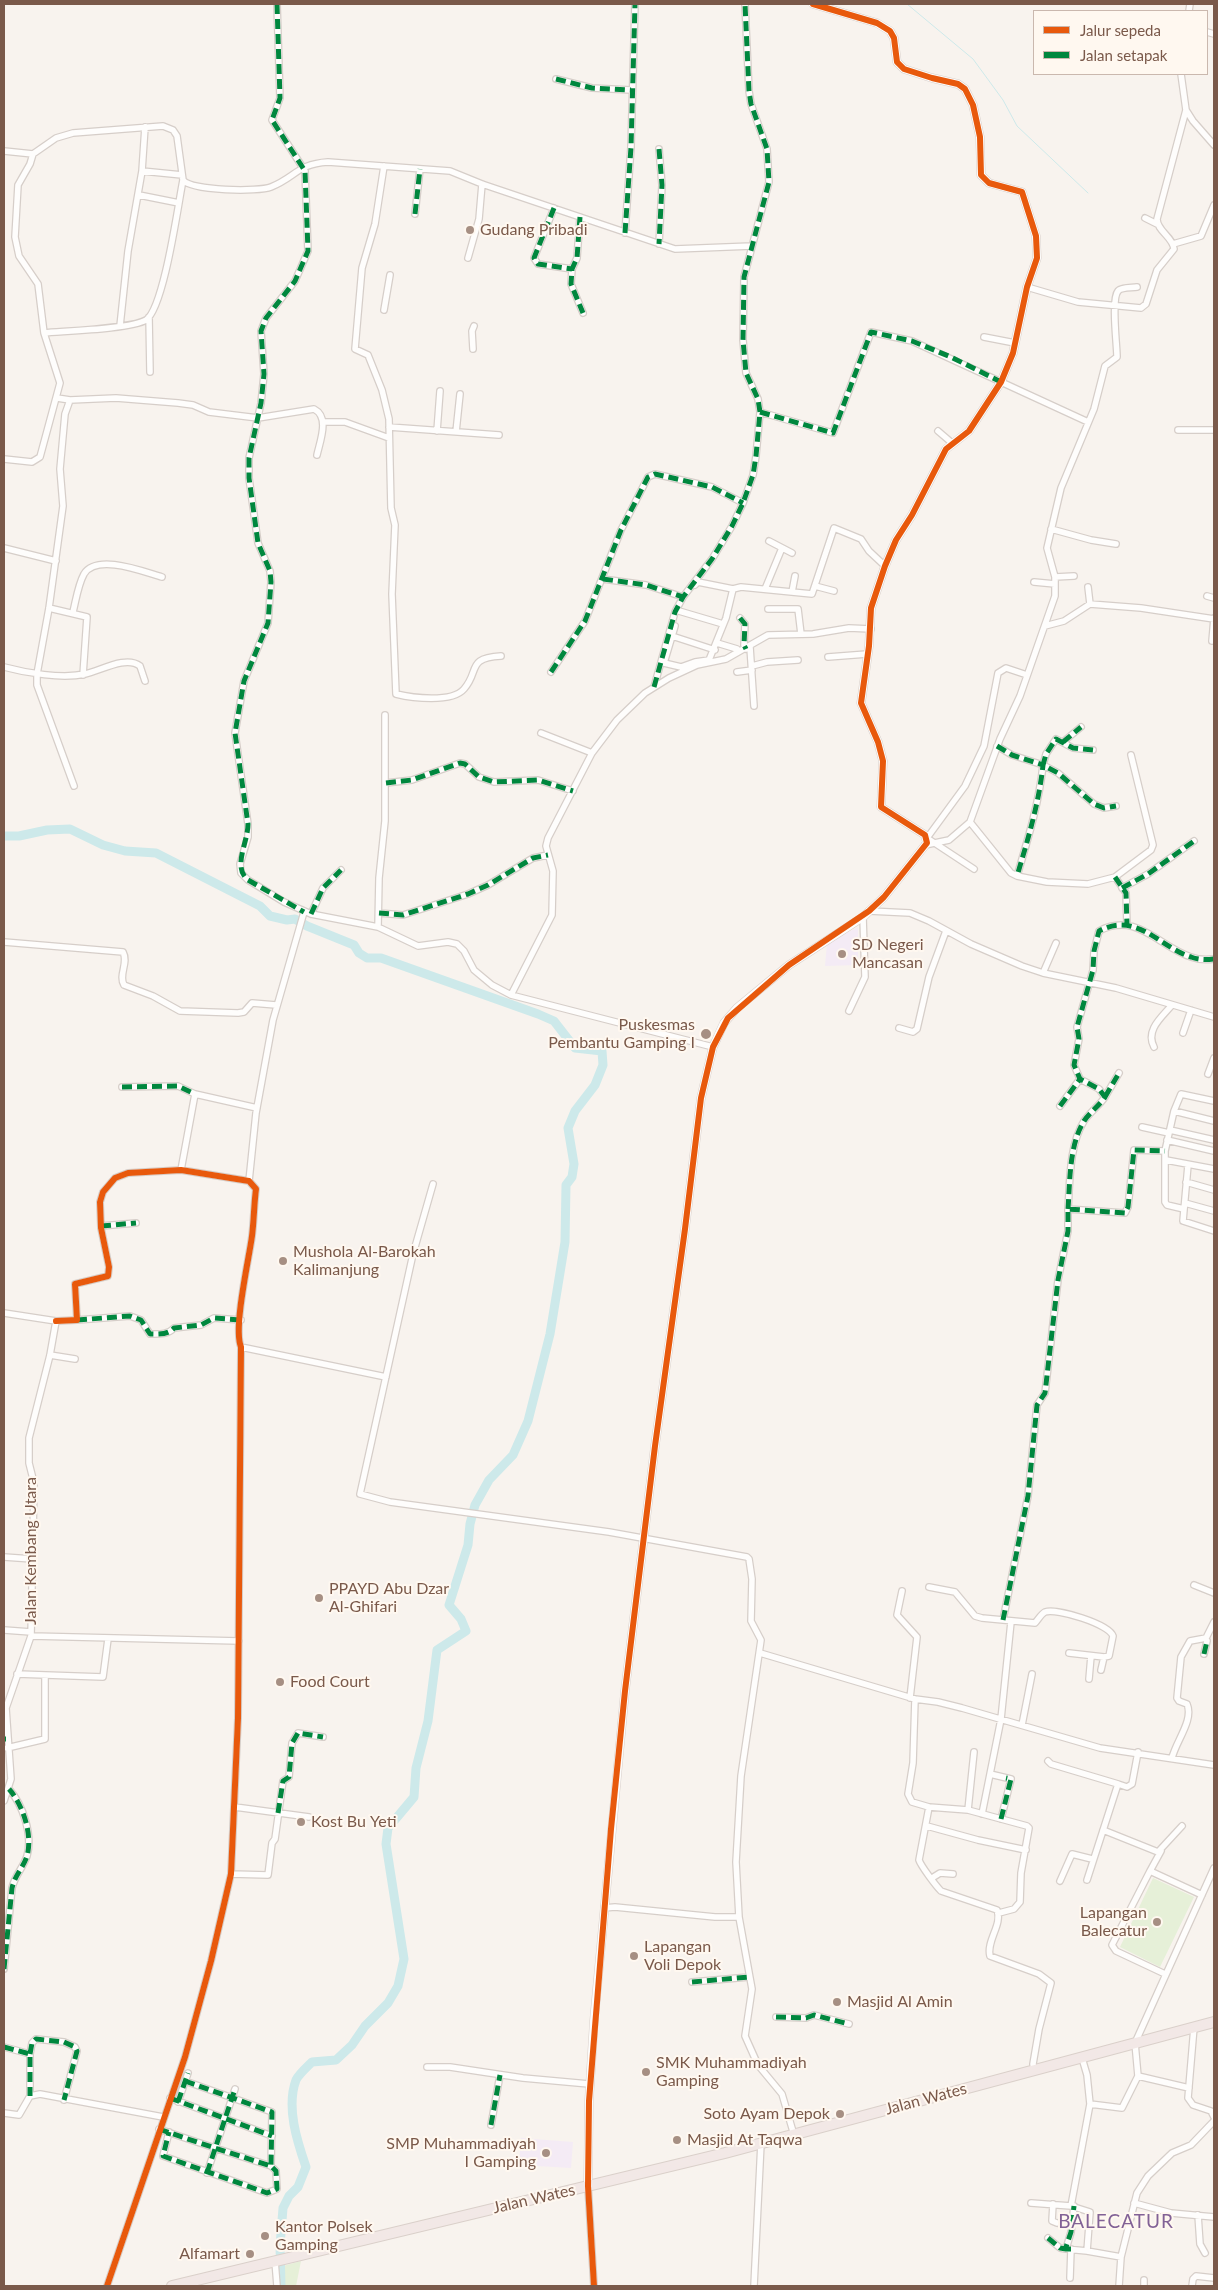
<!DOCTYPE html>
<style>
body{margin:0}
#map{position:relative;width:1218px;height:2290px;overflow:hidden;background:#f8f3ee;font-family:Lato,sans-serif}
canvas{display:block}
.frame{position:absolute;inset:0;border:5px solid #7a594a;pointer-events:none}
.legend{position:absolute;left:1033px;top:10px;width:175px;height:65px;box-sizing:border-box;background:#fff8f0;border:1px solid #cab8ae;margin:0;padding:6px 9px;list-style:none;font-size:15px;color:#7a594a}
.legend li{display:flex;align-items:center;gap:10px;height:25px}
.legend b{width:25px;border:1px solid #cab8ae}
</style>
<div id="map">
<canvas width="1218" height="2290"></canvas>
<div class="frame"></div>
<ul class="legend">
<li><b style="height:6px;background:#e8590c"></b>Jalur sepeda</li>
<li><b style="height:6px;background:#00873e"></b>Jalan setapak</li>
</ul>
</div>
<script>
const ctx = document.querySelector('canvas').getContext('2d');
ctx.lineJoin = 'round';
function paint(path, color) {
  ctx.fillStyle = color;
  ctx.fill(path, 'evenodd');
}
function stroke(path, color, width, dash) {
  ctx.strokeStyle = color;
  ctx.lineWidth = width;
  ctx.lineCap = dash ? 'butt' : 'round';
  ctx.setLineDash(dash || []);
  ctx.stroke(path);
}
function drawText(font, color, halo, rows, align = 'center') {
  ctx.font = font + ' Lato,sans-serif';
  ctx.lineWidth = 4;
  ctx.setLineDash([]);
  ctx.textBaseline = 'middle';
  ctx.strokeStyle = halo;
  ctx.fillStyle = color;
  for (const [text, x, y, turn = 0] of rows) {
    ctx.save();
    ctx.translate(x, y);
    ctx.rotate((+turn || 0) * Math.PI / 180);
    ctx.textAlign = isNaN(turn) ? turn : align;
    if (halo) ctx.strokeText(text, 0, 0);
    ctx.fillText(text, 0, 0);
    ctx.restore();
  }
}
paint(new Path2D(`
 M858 927V965L825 966 827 943Z
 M521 2138 573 2142 571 2168 519 2165Z`), '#f4ebf5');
paint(new Path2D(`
 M1153 1878 1194 1897 1160 1967 1120 1947Z
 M301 2261 296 2286H283V2266Z`), '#e6f0d8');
stroke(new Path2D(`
 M907 4 973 59 1003 100 1017 126 1088 193`), '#cde9ea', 1);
stroke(new Path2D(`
 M4 836H19L47 830 70 829 103 845 125 851 156 853 260 906 270 916 287 920 295 919 307 926 354 945 359 953 367 958H381L538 1014 554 1021 575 1048 602 1051 603 1065 595 1085 575 1111 568 1128 574 1164 572 1177 566 1185 565 1242 550 1334 528 1421 513 1455 489 1480 475 1505 470 1524 468 1545 449 1605 461 1619 466 1631 437 1650 428 1721 416 1768 414 1797 388 1828 386 1844 404 1959 398 1986 388 2003 365 2026 352 2045 336 2060 312 2062C307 2067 299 2074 296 2080 286 2107 297 2141 306 2167L298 2187 289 2196 283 2208 280 2246 281 2286`), '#cde9ea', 9);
const street = new Path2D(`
 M277 4 280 98 272 120 305 171 308 251 295 281 266 318 261 331 264 374 261 403 249 458V478L258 543 270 571 271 582 268 623 244 681 235 733 248 824V837L240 864 241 873 248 880 284 902 311 914 378 927 418 946 448 942 457 944 464 951 474 970 492 985 511 995 713 1047
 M1189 11 1190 4
 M1207 32 1214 34
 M556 79 592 88 631 90
 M1186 110 1193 121 1214 145
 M659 149 662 185 659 244
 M4 151 33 154 56 138 73 133 163 126 173 130 177 136 183 180C191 191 259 192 271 187 296 177 297 164 328 162L450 171 482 184 675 249 752 246
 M384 166 375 224 362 268 355 349 368 355 382 390 389 419 391 508 395 525 392 594 396 694C412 698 452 703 464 689 480 671 466 658 501 656
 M142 171 182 175
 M139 195 179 203
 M554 208 534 258 538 264 572 269
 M415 214 420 169
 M580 217 577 258 572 269 571 284 583 313
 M1145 218 1157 224
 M625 233 631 147 635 4
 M1173 244 1201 236 1214 205
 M468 258 479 219 482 184
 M1027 287 1078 302 1141 308 1146 304 1157 270 1174 249C1173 237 1157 231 1157 219L1186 110 1181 74
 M384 310 390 275
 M149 317 150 372
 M120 326 128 251 142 171 145 127
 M44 333C65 331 131 329 146 320 164 308 178 205 183 180
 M984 337 1015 343
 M473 349 472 331 474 326
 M57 398 70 400 116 398 178 403 193 405 209 412 258 418 314 409C330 417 320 441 317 455
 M70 400 65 414 60 469 63 506 49 608 37 674V685L74 786
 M760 412 833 433 871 332 912 341 1088 422
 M323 422H345L389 438
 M389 427 499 435
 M1178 430H1214
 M437 431 440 391
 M938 431 952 443
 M456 432 460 394
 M4 459 32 462 40 457 60 383 44 333 38 284 19 256 15 237 18 185 30 164 33 154
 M1051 529 1091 540 1116 544
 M769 541 792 553
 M4 548 56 561
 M1055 577 1074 576
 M603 579 646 585 683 597
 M1034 582 1055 584
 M695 585 698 582 733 589 741 587 812 594 834 528 861 539 869 551 885 566
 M815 586 834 591
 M1088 587 1090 604 1141 608 1214 619
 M765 589 782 548
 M792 592 795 576
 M1207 596 1214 598
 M49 608 87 617 83 675
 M768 609H798L801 634
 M679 611 723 624
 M73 612C76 600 78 585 84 574 97 553 144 572 162 577
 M740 618 745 624 744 645 746 649
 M675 626 664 663 681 667 695 662 709 660 726 618 733 589
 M1045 626 1064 621 1090 604
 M672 636 715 650
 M1212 641 1214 618
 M717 643 737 649
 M750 647 754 706
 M828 657 867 654
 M752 666 767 662 798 660
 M4 667C26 673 62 679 85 674 100 671 126 655 140 666L145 681
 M551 672 585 621 621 530 648 477 655 474 712 487 743 503
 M737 672 752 670
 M654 687 675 612 683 597 712 559 732 526 743 503 753 475 756 456 760 412 758 399 746 373 743 340 744 277 769 182 767 149 751 104 749 91 745 4
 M541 733 592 753
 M1063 742 1081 727
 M997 746 1012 755 1043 765C1039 803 1028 839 1017 876
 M1093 750 1073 748 1056 739 1046 754 1043 765 1058 773 1094 804 1104 808 1116 806
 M386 783 412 780 460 763 465 764 479 777 494 782 538 780 573 791
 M970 822 1011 873 1017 876 1047 882 1088 884 1115 877 1151 850 1153 845 1131 755
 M925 845 949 840 970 822 1000 739 1020 696 1055 596V577L1047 548 1061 488 1094 409 1105 366 1117 357C1117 345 1111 299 1118 291 1121 287 1132 288 1137 287
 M974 869 927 838 965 786 984 746 998 673 1006 668 1027 675
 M1115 877 1126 893 1127 925
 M1122 888 1148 874 1194 841
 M869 911 910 913 929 921 971 944 1022 966 1043 973 1116 988 1214 1017
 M379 913 403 915 468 894 488 885 533 858 548 855
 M311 914 323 888 341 870
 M378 927 379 878 385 821V715
 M4 942 123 952C129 963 118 975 124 985L153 996 180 1011 238 1013 244 1012 252 1003 276 1005
 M1043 973 1056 943
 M511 995 552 915 553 871 546 846 548 838 592 753 617 720 645 693 669 678 697 665 726 659 768 635 813 634 849 628 871 629
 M849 1011 865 977 863 917
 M899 1028 913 1032 917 1029 929 977 946 931
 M1183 1033 1191 1010
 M1154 1047C1145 1030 1162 1017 1172 1005
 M1208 1074 1214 1058
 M122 1087 178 1086 195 1094 257 1108
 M1105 1097 1119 1073
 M1060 1106 1080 1079
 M1174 1111 1214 1121
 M1142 1127 1169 1133
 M1170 1130 1214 1140
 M1167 1140 1214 1151
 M1166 1160 1214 1169
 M1188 1165 1183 1221 1214 1231
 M181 1170 195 1094
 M249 1181 256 1113 273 1020 304 912
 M1186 1182 1214 1190
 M433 1184 413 1254 360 1494 390 1502 609 1532 747 1557 749 1559 752 1579 751 1621 761 1640 741 1776 736 1862 739 1917 752 1989 745 2036 758 2065 782 2094 794 2135
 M1185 1203 1214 1211
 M1068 1209C1070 1182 1069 1145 1084 1121 1090 1112 1099 1106 1105 1097L1099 1089 1080 1079 1074 1065 1079 1039 1077 1027 1093 970 1094 951 1099 931C1137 911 1159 947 1191 957 1199 960 1206 960 1214 959
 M1184 1209 1167 1205 1165 1202V1151L1174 1111 1181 1094 1214 1101
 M101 1226 136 1223
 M4 1313 56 1321 50 1355 29 1438V1463L34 1483 31 1636 6 1708 11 1779 4 1801
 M77 1320 130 1316 141 1320 150 1334C158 1334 168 1335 174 1328L201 1325 214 1318 241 1320
 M56 1321 77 1320 75 1284 108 1276 109 1267 101 1228 100 1202 103 1192 115 1178 128 1173 181 1170 249 1181 256 1189C254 1204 254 1220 252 1236 249 1259 233 1328 241 1347L238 1718 231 1874 211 1961 185 2057 107 2286
 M241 1347 386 1377
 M50 1355 75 1359
 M4 1557 32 1559
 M1194 1585 1214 1593
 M929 1587 955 1592 975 1616 982 1618 1035 1623C1038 1620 1041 1614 1045 1612 1057 1608 1109 1624 1113 1636L1109 1656 1104 1657 1101 1670
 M902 1591 897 1615 917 1637 910 1698
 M1003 1620 1028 1496 1037 1405 1045 1393 1058 1280 1068 1231V1209L1125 1213 1128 1207 1134 1150 1165 1151
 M4 1630 31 1632
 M31 1636 239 1641
 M760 1653 915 1699 938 1702 962 1708 1100 1748 1214 1765
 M1069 1653 1104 1657
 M1204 1654 1207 1641
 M17 1674 103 1677 108 1639
 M1089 1679 1091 1656
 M915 1699 913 1763 908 1794 912 1802 929 1807 919 1860C921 1866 936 1886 941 1891L997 1910C1003 1924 986 1941 990 1956L1039 1974 1051 1983 1039 2029 1033 2064 1034 2070
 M1022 1725 1032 1674
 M7 1748 45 1739V1675
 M1172 1758C1176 1741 1194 1720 1187 1704L1179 1701 1177 1698 1181 1657 1190 1641 1206 1638 1214 1622
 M1048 1761 1051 1764 1118 1784
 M235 1807 309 1817
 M929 1807 968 1810 1027 1826 1029 1828 1021 1873 1020 1902 1014 1909 999 1913
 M968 1810 974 1752
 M982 1814 990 1774
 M1001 1819 1011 1779 990 1774 1001 1719 1011 1622
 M927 1826 978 1840 1026 1850
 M1103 1830 1158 1852 1182 1826
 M1150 1871 1161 1851
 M231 1874 268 1875 272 1843 275 1839 283 1781 289 1777 292 1743 298 1733 323 1737
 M932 1878 940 1873 953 1874
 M1087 1880 1118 1784 1127 1787 1132 1784 1138 1752
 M1060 1881 1072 1854 1092 1859
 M604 1908 615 1907 715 1917H739
 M4 1969 12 1888C15 1875 23 1868 27 1856 33 1835 23 1805 9 1789
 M1165 1974 1116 1951 1112 1945 1150 1871 1202 1895
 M692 1982 749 1977
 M776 2017 806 2018 814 2015 849 2024
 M1194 2027 1188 2098 1193 2105 1211 2111 1214 2117
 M4 2047 30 2054V2096
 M30 2054 32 2043 36 2039 64 2042 75 2047 77 2051 64 2100
 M427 2067H450L523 2078 589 2084
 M185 2081 272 2112 271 2166
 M1189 2088 1138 2076 1135 2043 1214 1868
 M170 2098 272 2136
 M178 2102 188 2073
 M1090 2104 1122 2108 1138 2076
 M4 2113 19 2115 30 2096 40 2094 163 2117
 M491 2125 500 2075
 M159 2129C196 2142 233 2154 271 2166L276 2171 277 2189 267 2193 163 2156 169 2132
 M207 2173 235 2089
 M588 2186 594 2286
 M1031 2203 1071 2206 1090 2212 1087 2251 1121 2257
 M1134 2203 1171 2213 1214 2217
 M1053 2204 1052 2221 1057 2223
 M1071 2206 1090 2104 1087 2075 1082 2058
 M1074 2206 1071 2232 1066 2249 1087 2251
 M1198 2215 1200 2244 1205 2253
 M1048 2238 1060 2248 1066 2249
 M275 2261 277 2286
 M1070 2278 1071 2249
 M754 2286 761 2143
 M1119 2286 1121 2257 1137 2193 1148 2176 1172 2153 1191 2145 1214 2121
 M1144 2286V2280
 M1192 2286 1193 2279 1196 2276 1214 2278`);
const secondary = new Path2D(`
 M588 2186 589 2101 594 2021 625 1691 655 1446 685 1229 701 1098 713 1047 724 1023 737 1008 789 965 863 917 884 897 927 843 925 835 881 807 883 761 878 742 861 703 869 646 871 608 885 566 896 540 912 515 946 449 969 431 1001 382 1013 353 1027 287 1037 258 1036 236 1022 192 989 183 981 175 980 137 973 105 965 89 958 84 932 78 904 69 897 62 894 38 890 31 877 23 813 4`);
const highway = new Path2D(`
 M172 2286 725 2153 1214 2022`);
stroke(street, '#d6cec9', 8);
stroke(secondary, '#d8cfca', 9);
stroke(highway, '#dad0ca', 12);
stroke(street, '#fefdfc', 5.5);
stroke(secondary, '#fefdfc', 8);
stroke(highway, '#f2e8e6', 10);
stroke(new Path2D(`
 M277 4 280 98 272 120 305 171 308 251 295 281 266 318 261 331 264 374 261 403 249 458V478L258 543 270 571 271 582 268 623 244 681 235 733 248 824C248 843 232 867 248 880L304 912
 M556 79 592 88 631 90
 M659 149 662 185 659 244
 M554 208 534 258 538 264 572 269
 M415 214 420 169
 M580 217 577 258 572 269 571 284 583 313
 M625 233 631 147 635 4
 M760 412 833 433 871 332 912 341 951 357 1001 382
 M603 579 646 585 683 597
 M740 618 745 624 744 645 746 649
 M551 672 585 621 621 530 648 477 655 474 712 487 743 503
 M654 687 675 612 683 597 712 559 732 526 743 503 753 475 756 456 760 412 758 399 746 373 743 340 744 277 769 182 767 149 751 104 749 91 745 4
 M1063 742 1081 727
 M997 746 1012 755 1043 765C1039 803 1028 839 1017 876
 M1093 750 1073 748 1056 739 1046 754 1043 765 1058 773 1094 804 1104 808 1116 806
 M386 783 412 780 460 763 465 764 479 777 494 782 538 780 573 791
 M1115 877 1126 893 1127 925
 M1122 888 1148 874 1194 841
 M379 913 403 915 468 894 488 885 533 858 548 855
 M311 914 323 888 341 870
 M122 1087 178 1086 195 1094
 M1105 1097 1119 1073
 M1060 1106 1080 1079
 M1068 1209C1070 1182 1069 1145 1084 1121 1090 1112 1099 1106 1105 1097L1099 1089 1080 1079 1074 1065 1079 1039 1077 1027 1093 970 1094 951 1099 931C1137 911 1159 947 1191 957 1199 960 1206 960 1214 959
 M101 1226 136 1223
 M77 1320 130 1316 141 1320 150 1334C158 1334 168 1335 174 1328L201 1325 214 1318 241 1320
 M1003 1620 1028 1496 1037 1405 1045 1393 1058 1280 1068 1231V1209L1125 1213 1128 1207 1134 1150 1165 1151
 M1204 1654 1207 1641
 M4 1739H6
 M278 1813 283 1781 289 1777 292 1743 298 1733 323 1737
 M1001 1819 1011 1779 1006 1778
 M4 1969 12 1888C15 1875 23 1868 27 1856 33 1835 23 1805 9 1789
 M692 1982 749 1977
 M776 2017 806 2018 814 2015 849 2024
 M4 2047 30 2054V2096
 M30 2054 32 2043 36 2039 64 2042 75 2047 77 2051 64 2100
 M185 2081 272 2112 271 2166
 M170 2098 272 2136
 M178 2102 188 2073
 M491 2125 500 2075
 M159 2129C196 2142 233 2154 271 2166L276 2171 277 2189 267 2193 163 2156 169 2132
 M207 2173 235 2089
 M1048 2238 1060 2248 1066 2249
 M1071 2249H1066V2247L1071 2232 1074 2206`), '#00873e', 5, [10, 5]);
stroke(new Path2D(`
 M56 1321 77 1320 75 1284 108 1276 109 1267 101 1228 100 1202 103 1192 115 1178 128 1173 181 1170 249 1181 256 1189C254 1204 254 1220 252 1236 249 1259 233 1328 241 1347L238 1718 231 1874 211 1961 185 2057 107 2286
 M594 2286 588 2186 589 2101 611 1829 625 1691 655 1446 685 1229 701 1098 713 1047 728 1018 789 965 869 911 884 897 927 843 925 835 881 807 883 761 878 742 861 703 869 646 871 608 885 566 896 540 912 515 946 449 969 431 1001 382 1013 353 1027 287 1037 258 1036 236 1022 192 989 183 981 175 980 137 973 105 965 89 958 84 932 78 904 69 897 62 894 38 890 31 877 23 813 4`), '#e8590c', 6);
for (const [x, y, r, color] of [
 [470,230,5,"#a68f83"],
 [842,954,5,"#a68f83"],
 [706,1034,6,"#a68f83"],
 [283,1261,5,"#a68f83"],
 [319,1598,5,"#a68f83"],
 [280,1682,5,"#a68f83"],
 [301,1822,5,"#a68f83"],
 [1157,1922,5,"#a68f83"],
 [634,1956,5,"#a68f83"],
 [837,2002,5,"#a68f83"],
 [646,2072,5,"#a68f83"],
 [840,2114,5,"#a68f83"],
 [677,2140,5,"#a68f83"],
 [546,2153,5,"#a68f83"],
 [265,2236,5,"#a68f83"],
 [250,2254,5,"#a68f83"]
]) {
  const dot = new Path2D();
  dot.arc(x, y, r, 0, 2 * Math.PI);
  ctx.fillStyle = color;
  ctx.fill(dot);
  stroke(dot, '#fff8f0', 2);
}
drawText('16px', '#7a594a', '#fff8f0', [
 ["Gudang Pribadi",480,230],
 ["SD Negeri",852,945],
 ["Mancasan",852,963],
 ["Puskesmas",695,1025,"right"],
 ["Pembantu Gamping I",695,1043,"right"],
 ["Mushola Al-Barokah",293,1252],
 ["Kalimanjung",293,1270],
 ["PPAYD Abu Dzar",329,1589],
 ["Al-Ghifari",329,1607],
 ["Food Court",290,1682],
 ["Kost Bu Yeti",311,1822],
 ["Lapangan",1147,1913,"right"],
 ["Balecatur",1147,1931,"right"],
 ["Lapangan",644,1947],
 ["Voli Depok",644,1965],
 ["Masjid Al Amin",847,2002],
 ["SMK Muhammadiyah",656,2063],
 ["Gamping",656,2081],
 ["Soto Ayam Depok",830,2114,"right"],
 ["Masjid At Taqwa",687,2140],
 ["SMP Muhammadiyah",536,2144,"right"],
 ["I Gamping",536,2162,"right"],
 ["Kantor Polsek",275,2227],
 ["Gamping",275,2245],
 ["Alfamart",240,2254,"right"]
], 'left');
drawText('16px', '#7a594a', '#fff8f0', [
 ["Jalan Kembang Utara",31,1551,-90],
 ["Jalan Wates",926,2099,-15],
 ["Jalan Wates",534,2199,-13]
]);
ctx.letterSpacing = '1px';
drawText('19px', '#826296', '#fff8f0', [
 ["BALECATUR",1116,2222]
]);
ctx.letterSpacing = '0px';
</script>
